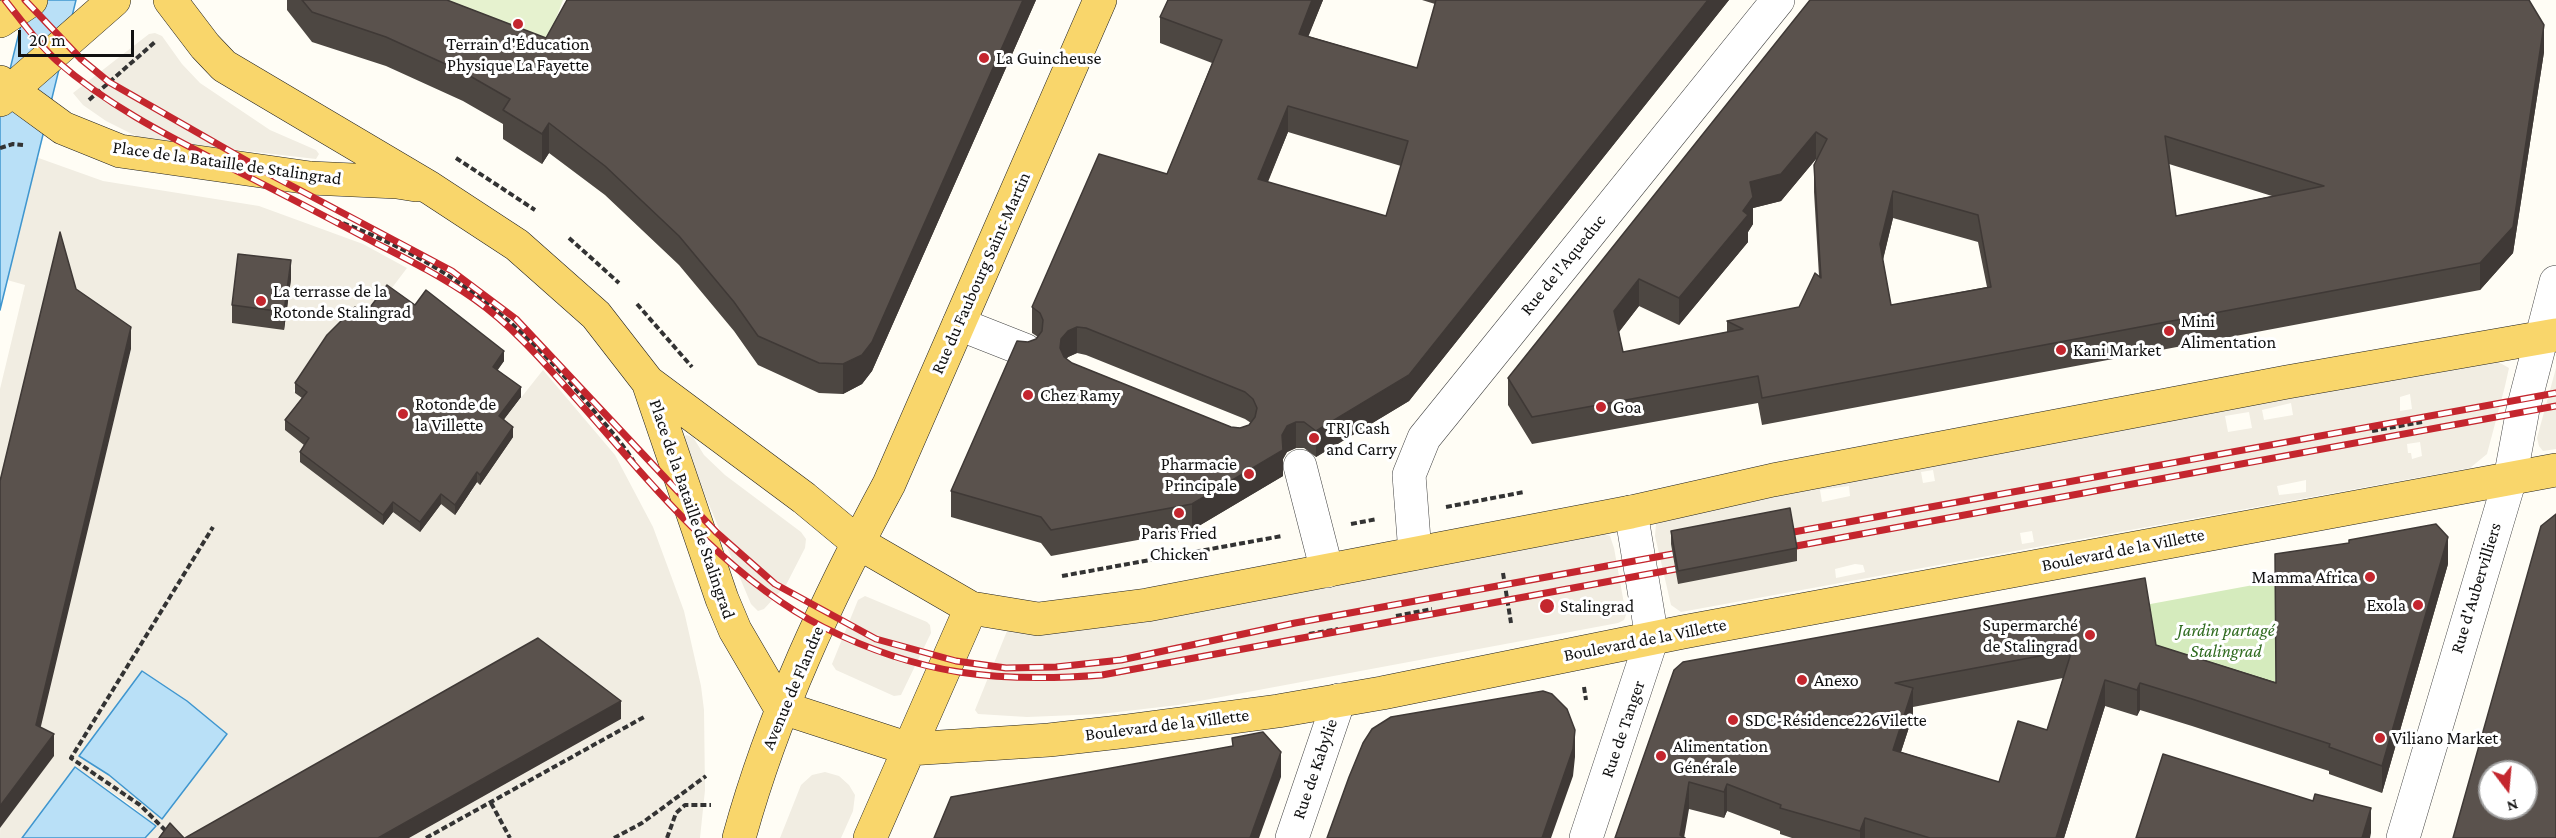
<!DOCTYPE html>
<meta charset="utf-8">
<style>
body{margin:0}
#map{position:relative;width:2556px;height:838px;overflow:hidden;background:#fffdf5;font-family:"Crimson Pro",serif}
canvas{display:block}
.north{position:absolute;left:2478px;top:760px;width:60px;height:60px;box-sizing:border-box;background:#fff;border:2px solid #a0a0a0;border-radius:50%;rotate:164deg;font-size:16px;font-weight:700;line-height:24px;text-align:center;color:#111}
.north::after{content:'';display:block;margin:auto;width:21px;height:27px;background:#c4262e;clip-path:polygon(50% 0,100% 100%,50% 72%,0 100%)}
.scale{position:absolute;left:18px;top:30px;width:116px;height:27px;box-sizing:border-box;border:3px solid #111;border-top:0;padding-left:8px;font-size:18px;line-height:21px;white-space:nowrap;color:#111;-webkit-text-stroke:4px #fff;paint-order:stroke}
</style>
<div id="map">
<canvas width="2556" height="838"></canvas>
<div class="north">N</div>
<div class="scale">20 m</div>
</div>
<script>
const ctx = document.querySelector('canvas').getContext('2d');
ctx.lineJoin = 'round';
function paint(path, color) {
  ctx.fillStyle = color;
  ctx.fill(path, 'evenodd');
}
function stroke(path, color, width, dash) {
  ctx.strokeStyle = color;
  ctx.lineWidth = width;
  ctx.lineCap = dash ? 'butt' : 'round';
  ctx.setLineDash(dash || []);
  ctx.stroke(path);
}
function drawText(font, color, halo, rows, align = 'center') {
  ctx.font = font + ' "Crimson Pro",serif';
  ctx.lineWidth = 6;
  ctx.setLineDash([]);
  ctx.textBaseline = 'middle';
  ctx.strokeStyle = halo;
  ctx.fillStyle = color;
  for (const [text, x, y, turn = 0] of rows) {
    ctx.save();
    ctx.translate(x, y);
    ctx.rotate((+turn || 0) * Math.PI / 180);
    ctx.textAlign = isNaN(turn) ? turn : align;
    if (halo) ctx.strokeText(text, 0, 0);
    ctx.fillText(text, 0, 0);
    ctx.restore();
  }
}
paint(new Path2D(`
 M2275 581 2276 709 2156 672 2145 605Z`), '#d5ebbd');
paint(new Path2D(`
 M417 0H563L545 48Z`), '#e6f2cf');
paint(new Path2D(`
 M155 33 162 36 182 64 200 83 270 130 316 150 319 154 316 159 142 139 106 121 83 105 73 93 149 34Z
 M19 151 103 181 259 206 363 244 407 268 363 326 293 391 309 399V448L384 525 393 512 471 493 497 428 543 370 615 455 653 527 684 611 701 686 704 710 705 790 700 838H145L155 826 132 806 75 767 22 838H0L2 730 71 596 131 350 0 497V389L25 285 0 278V156ZM142 671 187 701 162 819 109 775 79 756Z
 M2493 359 2509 368 2505 386 2487 454 2470 468 1681 612 1671 605 1655 536 1656 524 1677 517 1829 484ZM2410 394 2412 409 2400 411V397ZM2291 403 2293 415 2264 420 2262 410ZM2249 412 2252 428 2228 432 2225 416ZM2420 442 2422 456 2412 459 2411 453H2408L2407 444ZM1933 470 1935 481 1923 483 1921 472ZM2306 480V492L2279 495 2277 486ZM1849 486 1850 496 1822 502 1820 490ZM2032 531 2034 542 2022 544 2020 533ZM1855 564 1863 565 1865 572 1836 578 1835 569Z
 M2556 368V449L2543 451 2539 446 2537 438Z
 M686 435 693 437 704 455 725 475 801 532 806 539 805 548 786 585 764 609 758 611 751 604 682 441Z
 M1603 533 1610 536 1614 548 1626 615 1624 620 1618 623 1178 705 1101 714 1027 717 978 714 975 710 1007 631 1083 630Z
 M865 596 927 622 930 625 931 633 901 695 894 696 836 670 832 664 858 600Z
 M825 772 839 776 849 785 855 795 853 811 841 838H780L801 785 812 775Z`), '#f1ede2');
const water = new Path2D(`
 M27 0H76L0 310V110Z
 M142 671 187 701 227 734 162 819 109 775 79 756Z
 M75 767 156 826 145 838H22Z`);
paint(water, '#b9e0f7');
stroke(water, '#3f96cf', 1.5);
const minor = new Path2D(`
 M959 324 1025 350
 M1300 466 1327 571
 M1415 553 1409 475 1424 438 1778 0
 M1292 838 1339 700
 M1586 838 1652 638 1631 512
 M2403 838 2510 479 2523 409 2556 282`);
const major = new Path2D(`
 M170 0 205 46 224 66 430 188 517 245 596 315 648 382 804 498 857 542 971 608 1038 619 1147 605 1631 512 1773 480 2287 382 2556 335
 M0 21 31 0
 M0 82 63 128 120 151 310 178 397 182 416 185
 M0 100 114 0
 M648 382 722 599 735 630 780 707
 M780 707 909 749 1049 740 1128 731 1278 711 1382 693 1683 632 2556 470
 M739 838C773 714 828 597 889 484L1100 0
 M870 838 971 608`);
stroke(minor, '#444', 34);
stroke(major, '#222', 34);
stroke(new Path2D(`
 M89 100 155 42
 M0 148 13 144 23 145
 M456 158 535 210
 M326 217C438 256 514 314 589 405 604 423 621 441 634 462
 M569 238 619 283
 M637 304 692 367
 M2372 431 2422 422
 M1446 507 1524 492
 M1351 524 1377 519
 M1503 573 1511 623
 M1062 576 1282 536
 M1396 616 1432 609
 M1309 634 1338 629
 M1584 687 1586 700
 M491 803 510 838
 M161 838 166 831 140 805 71 758 213 527
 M426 838 644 717
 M614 838 642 823 706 776
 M667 838 676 813 685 805H711`), '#333', 4, [6, 3]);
stroke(minor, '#fff', 33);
stroke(major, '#f9d66b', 33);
const rail = new Path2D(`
 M5 0C21 20 38 44 57 61 106 104 164 134 221 163 269 187 317 212 364 237 401 256 440 275 474 299 514 327 547 366 579 402 651 483 725 577 823 627 919 675 997 683 1102 675L1692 566
 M25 0 81 59 109 82 275 177 452 271 516 319 716 532 775 584 876 639 956 661 1006 668 1056 667 1121 660 1295 623 1689 551
 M1777 535 2556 393
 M1780 549 2556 406`);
stroke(rail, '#c4262e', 7);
stroke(rail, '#fff', 4.5, [14]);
paint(new Path2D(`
 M287 0H447L546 38 567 0H1036L872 371 862 384 843 394 819 393 758 365 734 331 679 265 605 195 549 153 542 164 503 139V124L463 101 386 66 312 42 287 10Z
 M1168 0H1323L1308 36 1417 68 1435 4 1422 0H1729L1409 401 1316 457 1304 448H1296L1287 452 1283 459V476L1192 530 1051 556 1041 543 951 517V491L1028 342 1036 339 1038 337 1032 333V307L1167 174 1212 63 1160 43V17ZM1288 132 1401 166 1386 216 1268 182ZM1077 353 1086 355 1245 419 1251 423 1249 425 1240 428 1231 427 1072 363 1066 359 1068 357Z
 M1810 0 2544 52 2513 253 2480 290 1762 425 1758 403 1532 444 1508 405V378ZM1816 159V160L1814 165V192L1819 276 1799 307 1727 321V332L1623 352 1619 332 1639 306 1679 325 1748 242V232L1753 224V208L1781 201ZM2169 164 2272 196 2176 216ZM1893 218 1978 242 1987 287 1891 305 1883 260Z
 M291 279 284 330 232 323V305Z
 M415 305 504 361 497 370 521 397 504 419 513 437 480 485 477 482 455 515 441 504 420 532 393 512 383 525 300 462V452L304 445 285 430V420L302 398 295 393V383L365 314Z
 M1671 531 1797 548V561L1678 584 1671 544Z
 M2448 564 2382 793 2329 774V771L2192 726 2140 710 2137 716 2105 706 2064 838H1792L1780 834V831L1727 811 1724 818 1689 809 1615 838 1674 670 2156 645 2275 682ZM2063 678 2047 730 1999 782 1901 752 1913 715V707Z`), '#4d4742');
paint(new Path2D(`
 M1023 0H1036L872 371 862 384 843 394V364Z
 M1312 0H1323L1299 60V34Z
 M1708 0H1729L1409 401 1316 457V431Z
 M2544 25V52L2513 253 2480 290V263Z
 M1288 106V132L1258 205V179Z
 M549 123V153L542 164V134Z
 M1816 132V159L1781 201 1753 208V224L1748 232V242L1679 325V298L1743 211 1750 182Z
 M1893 191V218L1880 271V244Z
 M291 260V279L284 330V312Z
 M1639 279V306L1614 338V311Z
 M131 327V349L36 747V725Z
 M1077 327V353L1068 357 1061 366 1060 348 1061 339 1068 331Z
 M504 351V361L493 377V367Z
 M521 387V397L499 426V416Z
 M1296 422V448L1287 452 1283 459V476L1192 530V504L1282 435 1287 426Z
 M513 427V437L480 485V475Z
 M477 472V482L455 515V505Z
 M441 494V504L420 532V522Z
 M393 502V512L383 525V515Z
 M2448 537V564L2382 793V766Z
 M2105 680V706L2064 838H2056Z
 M2140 683V710L2137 716V690Z
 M1913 688V715L1893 776V750Z
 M621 701V719L409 838H378Z
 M1575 730V757L1573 776 1551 838H1542Z
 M54 734V756L0 828V806Z
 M1281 752V777L1259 838H1250Z
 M1689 782V809L1684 838 1680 835Z
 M1727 784V811L1724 818V792Z
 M2371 808V833L2370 838H2362Z
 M1865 818V838H1860V831Z`), '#3f3936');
const building = new Path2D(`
 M302 0H447L546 38 567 0H1023L872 342 862 355 843 364 819 363 758 336 734 302 679 236 605 166 549 123 542 134 503 110 510 99 463 72 386 37 312 12Z
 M1168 0H1312L1299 34 1417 68 1436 0H1708L1409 375 1316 431 1304 422H1296L1287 426 1282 435 1283 450 1192 504 1051 530 1041 517 951 491 1017 341 1028 342 1036 339 1042 331 1043 320 1040 313 1032 307 1099 154 1167 174 1222 40 1160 17ZM1288 106 1408 141 1386 216 1258 179ZM1077 327 1086 328 1245 392 1253 399 1257 408 1255 417 1249 425 1240 428 1231 427 1072 363 1064 357 1060 348 1061 339 1068 331Z
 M1810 0H2529L2544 25 2513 227 2480 263 1762 398 1758 376 1532 417 1508 378ZM1816 132 1827 139 1814 165 1821 278 1815 273 1799 307 1727 321 1743 329 1623 352 1614 311 1639 279 1679 298 1748 215 1743 211 1753 197 1750 182 1781 174ZM2165 136 2324 186 2176 216ZM1893 191 1978 215 1991 287 1891 305 1880 244Z
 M60 232 76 289 131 327 36 725 54 734 0 806V481Z
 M238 254 291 260 284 312 232 305Z
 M387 285 415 305 426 290 504 351 493 367 521 387 499 416 513 427 480 475 477 472 455 505 441 494 420 522 393 502 383 515 300 452 309 438 285 420 307 392 295 383 327 335 355 307 365 314Z
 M1790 508 1797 548 1678 571 1671 531Z
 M2556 514V838H2453L2541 526ZM2490 772H2526V808H2490Z
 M2436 524 2448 537 2382 766 2329 747 2330 744 2192 699 2140 683 2137 690 2105 680 2056 838H1930L1865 818 1860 831 1780 808 1781 805 1727 784 1724 792 1689 782 1680 835 1685 838H1615L1674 670 1683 662 2145 578 2156 645 2276 683 2275 554 2349 543V540ZM2072 650 2047 730 2018 721 1999 782 1893 750 1913 688 1895 683Z
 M538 638 621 701 378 838H185Z
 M1543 691 1552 694 1567 709 1575 730 1573 749 1542 838H1327L1349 777 1363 743 1372 729 1391 717Z
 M1263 732 1281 752 1250 838H934L951 797 1233 746 1232 738Z
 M2163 754 2313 801 2315 794 2371 808 2362 838H2136Z
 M170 823 184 838H159Z`);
paint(building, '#5a524d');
stroke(building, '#3f3936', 1.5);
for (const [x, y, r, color] of [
 [518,24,6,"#c4262e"],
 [984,58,6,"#c4262e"],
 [261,301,6,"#c4262e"],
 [2169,331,6,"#c4262e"],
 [2061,350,6,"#c4262e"],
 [1028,395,6,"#c4262e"],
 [1601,407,6,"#c4262e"],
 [403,414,6,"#c4262e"],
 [1314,438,6,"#c4262e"],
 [1249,474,6,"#c4262e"],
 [1179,513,6,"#c4262e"],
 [2370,577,6,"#c4262e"],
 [2418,605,6,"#c4262e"],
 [1547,606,8,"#c4262e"],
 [2090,635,6,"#c4262e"],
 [1802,680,6,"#c4262e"],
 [1733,720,6,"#c4262e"],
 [2380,738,6,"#c4262e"],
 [1661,756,6,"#c4262e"]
]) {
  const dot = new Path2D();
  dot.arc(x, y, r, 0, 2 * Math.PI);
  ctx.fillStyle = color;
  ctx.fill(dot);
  stroke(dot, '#fff', 2);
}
drawText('18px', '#111', '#fff', [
 ["Terrain d'Éducation",518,44,"center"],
 ["Physique La Fayette",518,65,"center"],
 ["La Guincheuse",996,58],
 ["La terrasse de la",273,291],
 ["Rotonde Stalingrad",273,312],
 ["Mini",2181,321],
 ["Alimentation",2181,342],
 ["Kani Market",2073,350],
 ["Chez Ramy",1040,395],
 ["Rotonde de",415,404],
 ["la Villette",415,425],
 ["Goa",1613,407],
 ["TRJ Cash",1326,428],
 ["and Carry",1326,449],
 ["Pharmacie",1237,464,"right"],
 ["Principale",1237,485,"right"],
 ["Paris Fried",1179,533,"center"],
 ["Chicken",1179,554,"center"],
 ["Mamma Africa",2358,577,"right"],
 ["Exola",2406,605,"right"],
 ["Stalingrad",1560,606],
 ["Supermarché",2078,625,"right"],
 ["de Stalingrad",2078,646,"right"],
 ["Anexo",1814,680],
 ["SDC-Résidence226Vilette",1745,720],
 ["Viliano Market",2392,738],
 ["Alimentation",1673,746],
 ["Générale",1673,767]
], 'left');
drawText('18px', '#111', '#fff', [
 ["Place de la Bataille de Stalingrad",227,163,8],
 ["Rue de l'Aqueduc",1563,265,-51],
 ["Rue du Faubourg Saint-Martin",981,273,-66],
 ["Place de la Bataille de Stalingrad",692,509,71],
 ["Boulevard de la Villette",2123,550,-11],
 ["Rue d'Aubervilliers",2476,588,-73],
 ["Boulevard de la Villette",1645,640,-11],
 ["Avenue de Flandre",793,688,-67],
 ["Boulevard de la Villette",1167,725,-7],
 ["Rue de Tanger",1623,729,-71],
 ["Rue de Kabylie",1315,769,-71]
]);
drawText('italic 18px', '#2f6b1f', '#fff', [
 ["Jardin partagé",2226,630],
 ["Stalingrad",2226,651]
]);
</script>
